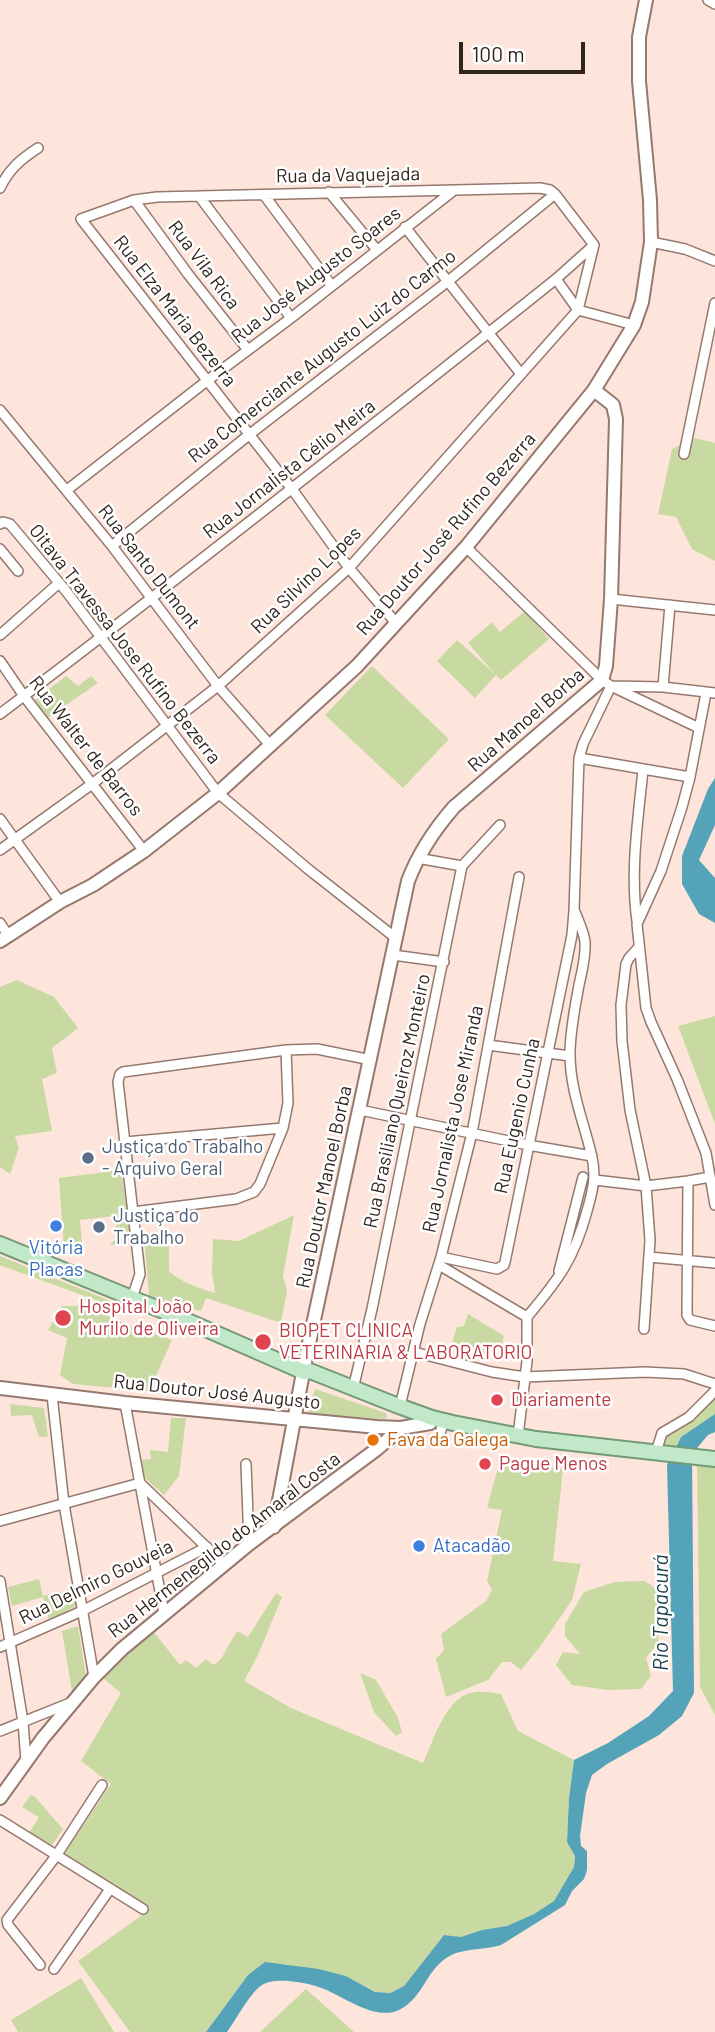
<!DOCTYPE html>
<meta charset="utf-8">
<style>
body{margin:0}
#map{position:relative;width:715px;height:2032px;overflow:hidden;background:#fee5db;font-family:Barlow,sans-serif}
canvas{display:block}
.scale{position:absolute;left:459px;top:42px;width:126px;height:32px;box-sizing:border-box;border:4px solid #30241f;border-top:0;padding-left:9px;font-size:21px;line-height:24px;white-space:nowrap;color:#30241f;-webkit-text-stroke:5px #fff;paint-order:stroke}
</style>
<div id="map">
<canvas width="715" height="2032"></canvas>
<div class="scale">100 m</div>
</div>
<script>
const ctx = document.querySelector('canvas').getContext('2d');
ctx.lineJoin = 'round';
function paint(path, color) {
  ctx.fillStyle = color;
  ctx.fill(path, 'evenodd');
}
function stroke(path, color, width, dash) {
  ctx.strokeStyle = color;
  ctx.lineWidth = width;
  ctx.lineCap = dash ? 'butt' : 'round';
  ctx.setLineDash(dash || []);
  ctx.stroke(path);
}
function drawText(font, color, halo, rows, align = 'center') {
  ctx.font = font + ' Barlow,sans-serif';
  ctx.lineWidth = 5;
  ctx.setLineDash([]);
  ctx.textBaseline = 'middle';
  ctx.strokeStyle = halo;
  ctx.fillStyle = color;
  for (const [text, x, y, turn = 0] of rows) {
    ctx.save();
    ctx.translate(x, y);
    ctx.rotate((+turn || 0) * Math.PI / 180);
    ctx.textAlign = isNaN(turn) ? turn : align;
    if (halo) ctx.strokeText(text, 0, 0);
    ctx.fillText(text, 0, 0);
    ctx.restore();
  }
}
paint(new Path2D(`
 M694 438 715 443V561L692 549 676 517 658 514 672 449Z
 M525 611 549 639 501 680 496 675 475 698 437 661 457 640 495 674 468 643 492 622 500 632Z
 M372 666 449 739 403 788 325 715Z
 M66 676 78 686 91 676 98 683 47 718 35 700Z
 M17 980 54 997 78 1028 52 1048 57 1073 42 1079 52 1131 15 1136 19 1148 10 1174 0 1167V987Z
 M715 1016V1124L678 1026Z
 M121 1170 132 1243 110 1245 118 1237 115 1216 80 1220 82 1244 64 1247 59 1178Z
 M294 1215 283 1276 287 1291 281 1323 206 1298 201 1311 149 1296 144 1237 169 1238V1271C182 1283 199 1288 215 1293L212 1273 213 1239 239 1241Z
 M0 1256 135 1311H126L5 1267 0 1265Z
 M80 1301 127 1325 172 1340 149 1391 73 1384 60 1375 67 1338 48 1330 62 1306H77Z
 M468 1314 504 1336 501 1349 487 1354 452 1342 457 1327 464 1326Z
 M315 1389 386 1413 387 1416 385 1419 310 1414 308 1411Z
 M715 1394V1414L681 1437 673 1452 659 1451 663 1434Z
 M10 1404 44 1408 48 1437H39L32 1415 11 1416Z
 M171 1418H186L179 1476 164 1495 145 1478 141 1460 151 1459 150 1450 168 1452Z
 M506 1462 563 1469 553 1561 581 1564 572 1600 542 1644 521 1670 511 1662H502L488 1680 446 1697 436 1659 444 1650 441 1634 486 1601 492 1590 487 1581 502 1510 487 1508 497 1471Z
 M697 1464 715 1468V1715L700 1687Z
 M39 1579 43 1596 74 1589 78 1605 49 1620 43 1597 12 1606 8 1587Z
 M644 1581 651 1585 661 1595 658 1643 646 1658 651 1676 641 1689 608 1690 572 1685 556 1665 563 1652 580 1654 565 1636V1624L584 1592 615 1582Z
 M276 1593 282 1597 257 1657 244 1681 291 1708 423 1763C433 1742 444 1703 467 1694 477 1690 491 1692 501 1694L518 1731 574 1760 569 1798 567 1841 575 1856 574 1867 554 1901 534 1914 507 1926 482 1930 461 1937 444 1935 404 1986 389 1993 376 1992 346 1976 319 1969 302 1968 284 1964 248 1975 206 2032H130L78 1961 145 1913 144 1905 110 1883 63 1856 111 1784 81 1761 121 1693 103 1678 116 1662 153 1631 180 1665 186 1660 196 1668 206 1659 214 1665 221 1659 237 1631 248 1637Z
 M78 1626 86 1677 72 1691 62 1631Z
 M360 1673 376 1680 398 1718 402 1732 396 1736 374 1712Z
 M31 1795 35 1797 63 1829 51 1847 29 1833 39 1817 22 1807Z
 M81 1978 114 2032H18L11 2020Z
 M306 1989 354 2032H260Z`), '#c9d9a2');
paint(new Path2D(`
 M715 778V825L699 860 715 878V923L699 914 682 884V856L708 789Z
 M715 1414V1432L708 1435 692 1454 694 1693 682 1716 659 1735 607 1764 592 1775 586 1793 580 1836 581 1846 587 1851V1870L584 1879 572 1891 565 1905 501 1945C482 1951 461 1947 445 1959 426 1972 422 1999 399 2010 374 2021 345 1997 324 1989 312 1984 300 1982 288 1981 278 1980 265 1981 258 1988 246 2000 237 2018 227 2032H206L248 1975 265 1962 319 1969 346 1976 375 1992 390 1993 404 1986 444 1935 461 1937 482 1930 507 1926 534 1914 554 1901 574 1867 575 1856 567 1842 569 1798 574 1760 608 1743 649 1716 673 1691 667 1465 681 1437Z`), '#54a3b8');
const street = new Path2D(`
 M708 0 715 4
 M0 188C9 169 21 159 38 148
 M329 192 377 250
 M264 195 332 286
 M199 196 291 318
 M134 200 188 274 248 350
 M405 227 521 374
 M651 242 685 249 715 261
 M556 279 578 310 634 325
 M0 410 112 546 218 686 270 745
 M684 454 715 303
 M67 490 208 380 291 318 453 191
 M0 524 3 522 10 524 66 591 218 793 308 869 397 939
 M112 546 250 434 447 282 555 194
 M466 547 602 680 611 686 663 687 715 693
 M0 549 18 571
 M611 599 715 610
 M396 623 349 568 292 489 81 219 134 200 157 197 540 188 550 190 555 194 594 245
 M0 635 59 583
 M0 661 24 696 144 851
 M663 687 670 605
 M706 693 690 777 682 807 661 871 637 924 646 1008 651 1022 677 1079 706 1153 715 1205
 M0 714C188 572 372 426 556 279L594 245
 M579 758 690 777
 M0 819 60 902
 M0 850 92 784 218 686 349 568 578 310 594 245
 M462 866 500 825
 M637 921C630 871 638 820 643 770
 M0 923 8 935
 M639 947 629 958 626 964 621 1005 622 1041 630 1110 646 1186 650 1240 644 1329
 M393 955 444 962
 M488 1045 570 1056
 M360 1110 528 1145 592 1156
 M125 1142 283 1128
 M595 1180 646 1186 688 1181 710 1177
 M688 1181 687 1315 690 1320 715 1326
 M133 1212 236 1199 254 1192 260 1184 283 1128 288 1103 286 1050
 M441 1257 497 1269 504 1265 505 1262 572 935 574 911 579 758 583 744 611 686 699 728
 M649 1257 715 1263
 M439 1265 527 1317
 M559 1271 583 1177
 M132 1298 140 1274 118 1082 120 1074 123 1072 286 1050 317 1049 371 1060
 M527 1317C559 1279 574 1259 587 1211 593 1190 597 1175 591 1153 583 1120 570 1089 570 1054 570 1031 575 1007 579 985 582 971 586 957 585 942 584 932 579 922 575 912
 M414 1352 492 1372 525 1377 645 1372 684 1374 715 1384
 M353 1389 372 1309 462 866 417 858
 M52 1395 64 1504 94 1677
 M125 1403 164 1613
 M400 1406 420 1324 441 1257 472 1133 519 877
 M518 1436 527 1361V1317
 M439 1439 442 1426
 M656 1452 662 1433 689 1417 715 1391
 M246 1464 249 1544
 M0 1521 140 1483 225 1565
 M0 1581 23 1722 26 1761
 M0 1647 82 1611 207 1547
 M0 1731 70 1703
 M0 1820 143 1909
 M40 1965 8 1925 7 1920 56 1856 102 1785
 M54 1969 110 1889`);
const secondary = new Path2D(`
 M0 941 60 902 93 885 144 851 218 793 357 666 466 547 594 390 634 325 642 302 651 242 650 200 639 81V37L646 0
 M0 1388 125 1403 377 1427 401 1428 430 1423
 M274 1527 305 1362 408 881C419 852 434 830 454 807L602 680 606 666 611 599 616 419 613 405 594 390
 M0 1798 43 1738 94 1677 122 1649 249 1544 377 1449 401 1428`);
const primary = new Path2D(`
 M0 1244 183 1319 304 1372 310 1371 396 1405 432 1418 453 1423 536 1439 715 1459`);
stroke(street, '#96796e', 12);
stroke(secondary, '#96796e', 16);
stroke(primary, '#749976', 18);
stroke(street, '#fff', 9);
stroke(secondary, '#fff', 12);
stroke(primary, '#c1e8c9', 14);
for (const [x, y, r, color] of [
 [88,1158,7,"#5c6f8a"],
 [56,1226,7,"#3f7fe0"],
 [99,1227,7,"#5c6f8a"],
 [63,1318,9,"#e0444e"],
 [263,1342,9,"#e0444e"],
 [497,1400,7,"#e0444e"],
 [373,1440,7,"#e8710a"],
 [485,1464,7,"#e0444e"],
 [419,1546,7,"#3f7fe0"]
]) {
  const dot = new Path2D();
  dot.arc(x, y, r, 0, 2 * Math.PI);
  ctx.fillStyle = color;
  ctx.fill(dot);
  stroke(dot, '#fff', 2.5);
}
drawText('19px', '#30241f', '#fff', [
 ["Rua da Vaquejada",348,175,-1],
 ["Rua Vila Rica",204,265,53],
 ["Rua José Augusto Soares",316,275,-38],
 ["Rua Elza Maria Bezerra",175,311,52],
 ["Rua Comerciante Augusto Luiz do Carmo",322,356,-38],
 ["Rua Jornalista Célio Meira",289,469,-38],
 ["Rua Doutor José Rufino Bezerra",446,534,-49],
 ["Rua Santo Dumont",149,567,52],
 ["Rua Silvino Lopes",306,580,-44],
 ["Oitava Travessa Jose Rufino Bezerra",125,644,52],
 ["Rua Manoel Borba",526,720,-41],
 ["Rua Walter de Barros",86,746,52],
 ["Rua Brasiliano Queiroz Monteiro",397,1101,-78],
 ["Rua Eugenio Cunha",517,1116,-78],
 ["Rua Jornalista Jose Miranda",453,1119,-78],
 ["Rua Doutor Manoel Borba",324,1187,-78],
 ["Rua Doutor José Augusto",217,1392,6],
 ["Rua Hermenegildo do Amaral Costa",224,1545,-38],
 ["Rua Delmiro Gouveia",96,1582,-26]
]);
drawText('19px', '#4e5e75', '#fff', [
 ["Justiça do Trabalho",102,1147],
 ["- Arquivo Geral",102,1169],
 ["Justiça do",113,1216],
 ["Trabalho",113,1238]
], 'left');
drawText('19px', '#366cbe', '#fff', [
 ["Vitória",56,1248],
 ["Placas",56,1270],
 ["Atacadão",433,1546,"left"]
]);
drawText('19px', '#be3a42', '#fff', [
 ["Hospital João",79,1307],
 ["Murilo de Oliveira",79,1329],
 ["BIOPET CLINICA",279,1331],
 ["VETERINARIA & LABORATORIO",279,1353],
 ["Diariamente",511,1400],
 ["Pague Menos",499,1464]
], 'left');
drawText('19px', '#c56008', '#fff', [
 ["Fava da Galega",387,1440]
], 'left');
drawText('italic 21px', '#1d424c', '#fff', [
 ["Rio Tapacurá",661,1613,-90]
]);
</script>
